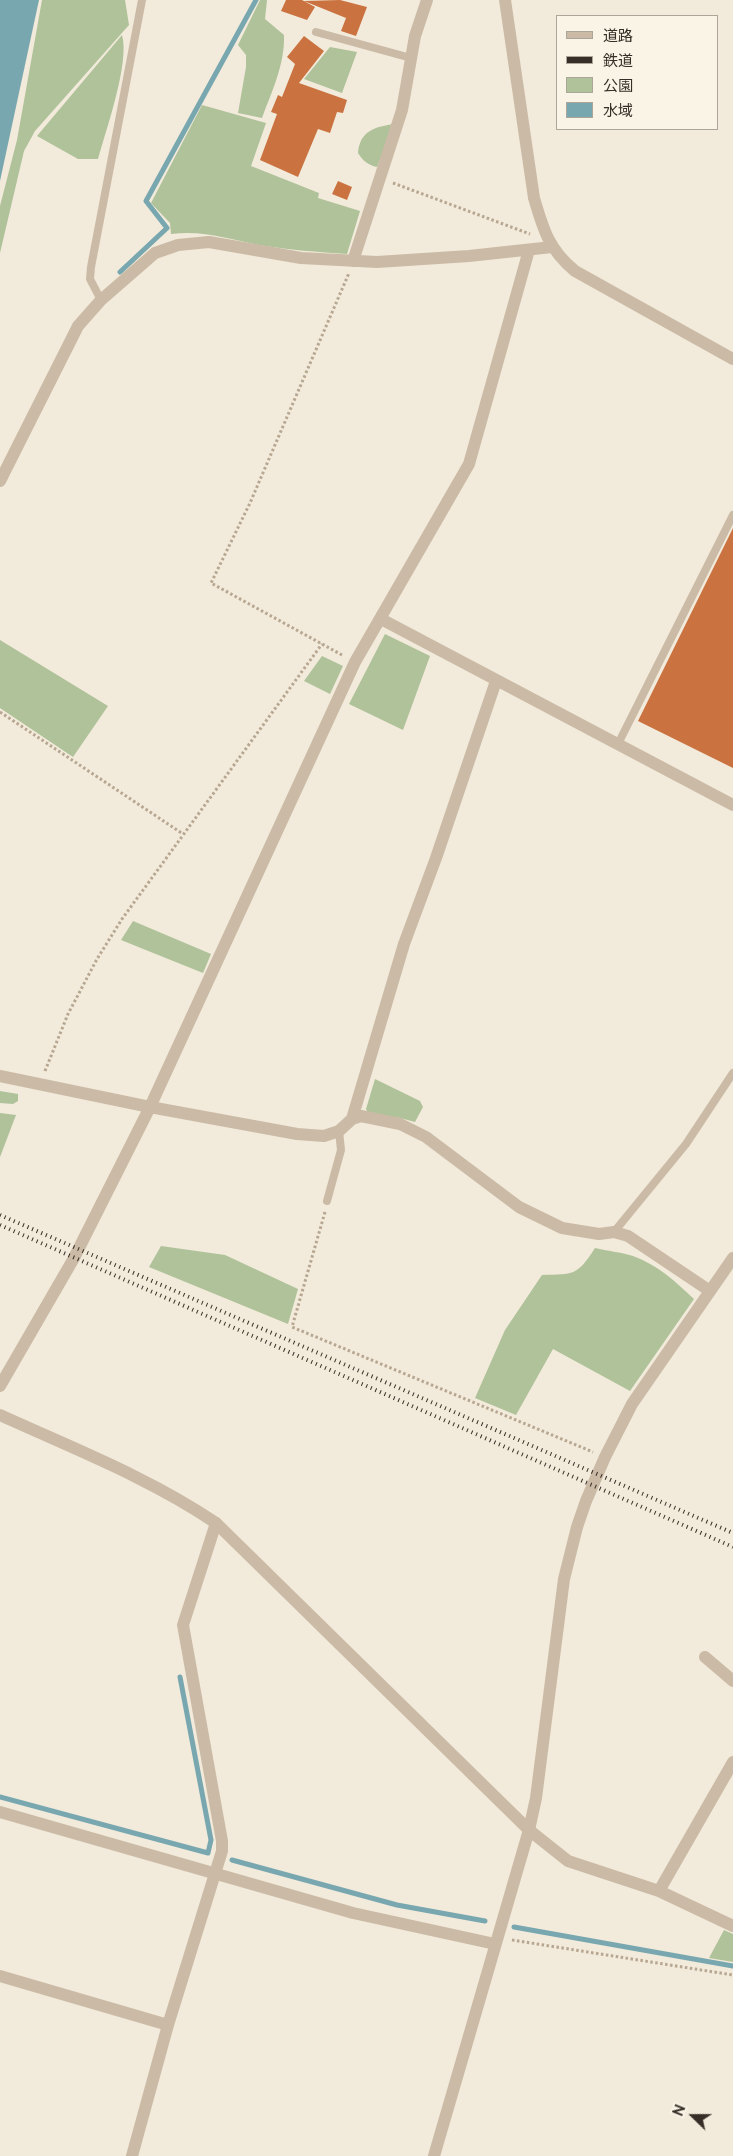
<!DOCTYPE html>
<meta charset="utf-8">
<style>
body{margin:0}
#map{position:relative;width:733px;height:2156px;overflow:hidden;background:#f2eada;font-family:Raleway,"Noto Sans JP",sans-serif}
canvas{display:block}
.legend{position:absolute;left:556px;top:15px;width:162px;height:115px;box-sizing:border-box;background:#faf4e7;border:1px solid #aca59a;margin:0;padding:6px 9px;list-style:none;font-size:15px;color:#372e27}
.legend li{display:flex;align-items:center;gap:10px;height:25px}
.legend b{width:25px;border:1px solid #aca59a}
.north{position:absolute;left:668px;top:2091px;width:50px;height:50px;-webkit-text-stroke:4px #faf4e7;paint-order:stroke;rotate:292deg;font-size:14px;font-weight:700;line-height:20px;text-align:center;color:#372e27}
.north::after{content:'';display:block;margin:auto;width:18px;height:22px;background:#372e27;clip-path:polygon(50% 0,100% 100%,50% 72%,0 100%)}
</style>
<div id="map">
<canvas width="733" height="2156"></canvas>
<ul class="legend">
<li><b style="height:6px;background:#cbbba6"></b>道路</li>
<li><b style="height:6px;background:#372e27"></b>鉄道</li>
<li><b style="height:14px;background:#afc29a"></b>公園</li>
<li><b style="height:14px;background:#78a7b0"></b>水域</li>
</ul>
<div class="north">N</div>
</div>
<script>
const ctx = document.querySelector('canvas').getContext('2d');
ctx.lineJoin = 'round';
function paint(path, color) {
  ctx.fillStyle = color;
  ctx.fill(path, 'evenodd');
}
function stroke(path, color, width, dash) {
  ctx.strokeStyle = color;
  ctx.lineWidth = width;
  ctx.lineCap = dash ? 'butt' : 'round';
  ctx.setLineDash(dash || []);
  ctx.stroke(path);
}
paint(new Path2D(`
 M42 0H125L129 25 35 131 24 151 0 253V206L17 140Z
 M260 0H267L265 19 284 35C285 64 272 91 262 118L238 113 246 67V55L238 45Z
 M122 35C130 62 106 130 98 159H78L37 136Z
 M330 47 357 52 342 93 304 79Z
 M202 105 266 123 251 166 319 193 318 198 360 211 347 254C318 252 289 250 259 245 228 239 204 230 171 234L170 223 151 203Z
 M394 124 377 167C368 165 363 161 358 153 360 131 374 127 394 124Z
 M385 634 430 656 403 730 349 704Z
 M0 640 108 706 73 757 0 708Z
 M322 656 343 666 330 694 304 681Z
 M133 921 211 954 203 973 121 940Z
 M375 1079 420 1101 423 1107 415 1122 400 1118 369 1115 366 1109Z
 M0 1091 18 1094V1101L13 1104 0 1103Z
 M0 1113 16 1115 0 1157Z
 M161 1246 225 1255 298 1289 288 1324 149 1267Z
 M595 1248C607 1251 621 1252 633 1256 658 1265 676 1282 694 1299L630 1391 553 1349 516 1415 475 1398 505 1330 542 1275C574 1274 577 1276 595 1248Z
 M724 1930 733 1934V1962L709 1958Z`), '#afc29a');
paint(new Path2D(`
 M0 0H39L0 181Z`), '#78a7b0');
stroke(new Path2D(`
 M120 272 167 228 146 201 256 0
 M0 1797 208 1853 211 1840 180 1677
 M232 1860 397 1905 485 1921
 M514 1927 733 1966`), '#78a7b0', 5);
paint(new Path2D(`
 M286 0H302L315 7 307 20 281 11Z
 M340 0 367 7 356 36 341 31 346 18 304 1Z
 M304 36 324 51 299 83 347 100 343 113 337 112 330 133 318 129 298 177 260 160 277 114 271 112 278 95 282 97 295 64 287 57Z
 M338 181 352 187 347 200 332 194Z
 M733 528V768L638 721Z`), '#ca7341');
stroke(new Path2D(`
 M393 183 530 234
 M342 655 211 583 250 503 349 273
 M0 712 183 834
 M45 1071 68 1014 97 959 122 919 322 644
 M325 1212 292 1327 593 1452
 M512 1940 733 1975`), '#b7a690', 3, [2.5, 2.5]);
stroke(new Path2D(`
 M316 32 411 58
 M101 300 90 279 91 267 142 0
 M618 744 733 515
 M327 1201 341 1150 339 1131
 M614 1232 686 1144 733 1073`), '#cbbba6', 8);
stroke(new Path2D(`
 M529 250 469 464 355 662 150 1107 297 1134 324 1136 339 1131 352 1119 361 1116 400 1124 426 1137 519 1207 562 1228 599 1234 614 1232 628 1236 710 1291
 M353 261 402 110 415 36 427 0
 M0 481 78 326 101 300 155 253 178 245 209 242 301 258 377 262 469 256 552 247
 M381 619 733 805
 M352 1119 404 944 436 858 496 681
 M705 1657 733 1681
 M0 1812 353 1913 495 1944
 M529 1830 568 1861 659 1891 733 1926
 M659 1891 733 1762
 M0 1976 168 2025
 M132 2156 168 2025 222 1851V1841L183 1625 216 1523`), '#cbbba6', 12);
stroke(new Path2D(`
 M505 0 534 198C543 229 549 250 575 271L733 359
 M0 1076 150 1107 74 1258 0 1386
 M0 1415C72 1448 150 1478 216 1523L529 1830
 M434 2156 529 1830 536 1798 564 1579 577 1527 586 1501 605 1457 632 1404 733 1258`), '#cbbba6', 12);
stroke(new Path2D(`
 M0 1215 733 1533
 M0 1225 733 1547`), '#372e27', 4, [1, 4]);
</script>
